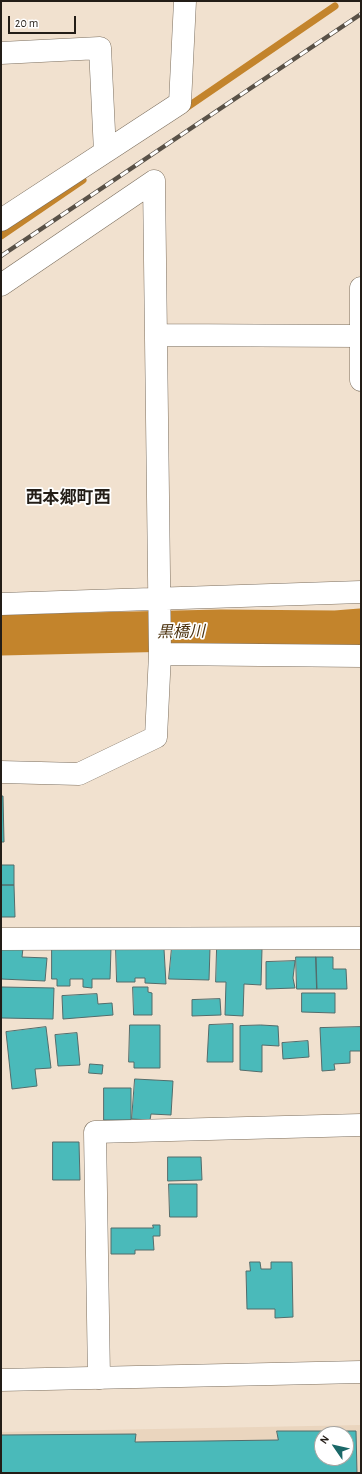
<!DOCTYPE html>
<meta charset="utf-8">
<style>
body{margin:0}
#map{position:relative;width:362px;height:1474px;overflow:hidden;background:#f1e1cf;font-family:"Alegreya Sans",sans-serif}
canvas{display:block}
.frame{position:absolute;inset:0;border:2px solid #231d17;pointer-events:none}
.north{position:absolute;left:314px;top:1426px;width:40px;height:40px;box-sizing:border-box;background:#fff;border:1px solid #a7a5a2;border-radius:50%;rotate:304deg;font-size:11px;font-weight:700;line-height:16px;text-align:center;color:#231d17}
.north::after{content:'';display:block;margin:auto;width:14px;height:18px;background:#1a6868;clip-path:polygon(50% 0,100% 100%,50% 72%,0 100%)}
.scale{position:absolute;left:8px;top:16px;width:68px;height:18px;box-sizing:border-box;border:2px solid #231d17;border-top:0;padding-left:5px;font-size:12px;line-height:14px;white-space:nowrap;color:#231d17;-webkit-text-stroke:3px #fff;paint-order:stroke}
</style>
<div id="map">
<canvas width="362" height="1474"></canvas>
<div class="frame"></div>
<div class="north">N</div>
<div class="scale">20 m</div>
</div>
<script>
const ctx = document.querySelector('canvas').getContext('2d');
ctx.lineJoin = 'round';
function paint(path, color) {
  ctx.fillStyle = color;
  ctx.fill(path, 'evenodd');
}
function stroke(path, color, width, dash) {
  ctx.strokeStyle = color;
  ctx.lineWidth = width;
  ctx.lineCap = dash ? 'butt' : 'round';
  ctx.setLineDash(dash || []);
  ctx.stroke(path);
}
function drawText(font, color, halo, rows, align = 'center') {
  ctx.font = font + ' "Alegreya Sans","Noto Sans JP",sans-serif';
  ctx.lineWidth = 3.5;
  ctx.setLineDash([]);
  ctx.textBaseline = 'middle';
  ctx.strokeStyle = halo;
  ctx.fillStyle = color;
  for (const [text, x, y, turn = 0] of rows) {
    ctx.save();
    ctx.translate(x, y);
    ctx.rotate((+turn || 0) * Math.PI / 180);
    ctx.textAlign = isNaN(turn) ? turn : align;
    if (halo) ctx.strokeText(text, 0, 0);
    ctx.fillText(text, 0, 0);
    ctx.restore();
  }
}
paint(new Path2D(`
 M361 1425 360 1473H1V1432ZM322 1434H346V1458H322Z`), '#ead5be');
stroke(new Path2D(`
 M183 110 335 6
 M1 236 83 180`), '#c3842c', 7);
stroke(new Path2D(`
 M1 635 221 630 336 631 361 629`), '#c3842c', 41);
const building = new Path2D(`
 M1 796H3L4 842H1Z
 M1 865H14V885H1Z
 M1 885H14L15 917H1Z
 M2 947 23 948 22 957 47 958 45 981 1 979Z
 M172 947 210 948 209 980 169 979Z
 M52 948H111L110 979H92V988L83 987V979H70V986H57V979H52Z
 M217 948 262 949 261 985 244 984 243 1016 225 1015 226 982H216Z
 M116 949H164L166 984 145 983V978H135V982H117Z
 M296 957H316L317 989H297Z
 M316 957H333V969H346L347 989H317Z
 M295 961 293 978 295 988 266 989V962Z
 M2 987 54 988 53 1019 2 1018Z
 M133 987H148V992L152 993V1015H134Z
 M302 993H335V1013L302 1012Z
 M97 994 98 1004 112 1003 113 1015 63 1019 62 996Z
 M220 999 221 1015 192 1016V1000Z
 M233 1024V1062H207L209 1025Z
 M130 1025H160V1068H134V1062H129Z
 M261 1025 278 1026 279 1046 262 1045V1072L240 1070V1026Z
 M46 1027 51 1068 35 1069 37 1086 12 1089 6 1032Z
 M361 1027V1051H350V1063L334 1064 335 1070 322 1071 320 1028Z
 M77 1033 80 1065 58 1066 55 1035Z
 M308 1041 309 1057 283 1059 282 1043Z
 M90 1064 103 1065 102 1074 89 1073Z
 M135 1079 173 1081 171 1115 151 1114 150 1120 132 1119Z
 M104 1088H131V1120H104Z
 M53 1142H79L80 1180H53Z
 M168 1157H201L202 1180 168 1181Z
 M169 1184H197V1217H170Z
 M153 1225H160V1236H153L154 1250H135V1254H111V1228H153Z
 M250 1262H260L261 1269H271V1262H292L293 1317 275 1318V1309H247L246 1271H250Z
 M277 1431H356L357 1473H1V1435L136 1434 135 1442 278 1440ZM322 1434H346V1458H322Z`);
paint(building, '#4ababa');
stroke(building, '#536c6b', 1);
const minor = new Path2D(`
 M1 53 100 48 105 152
 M1 220 180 103 185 1
 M1 285 154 181
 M157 335 360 336
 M1 604 361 592
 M160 654 361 656
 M1 772 79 774 156 737 160 654 154 181
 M1 939 361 938
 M99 1378 95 1132 361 1125`);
const tertiary = new Path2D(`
 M361 288V380
 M1 1380 361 1372`);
stroke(minor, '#7c6f5f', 23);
stroke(tertiary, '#7c6f5f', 23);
stroke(minor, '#fff', 22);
stroke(tertiary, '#fff', 22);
const rail = new Path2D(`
 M1 256 361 14`);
stroke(rail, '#595147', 4.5);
stroke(rail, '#fff', 3, [9]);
drawText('italic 16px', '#4e3410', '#fff', [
 ["黒橋川",181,632,-1]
]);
drawText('bold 17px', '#231d17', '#fff', [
 ["西本郷町西",68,498]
]);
</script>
